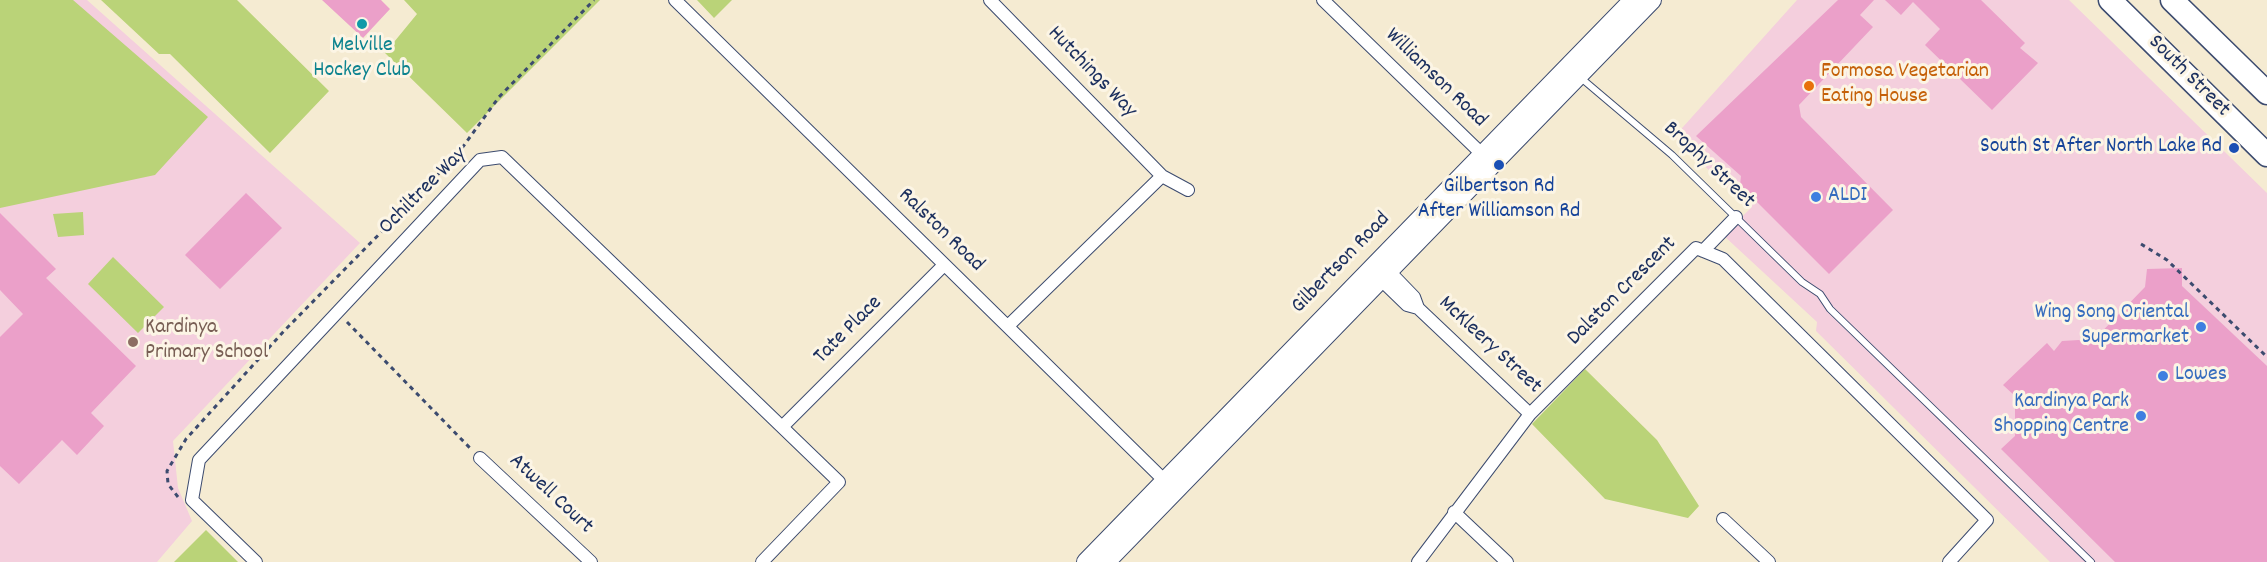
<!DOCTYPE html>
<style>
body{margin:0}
canvas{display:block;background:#f5ebd2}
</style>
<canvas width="2267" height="562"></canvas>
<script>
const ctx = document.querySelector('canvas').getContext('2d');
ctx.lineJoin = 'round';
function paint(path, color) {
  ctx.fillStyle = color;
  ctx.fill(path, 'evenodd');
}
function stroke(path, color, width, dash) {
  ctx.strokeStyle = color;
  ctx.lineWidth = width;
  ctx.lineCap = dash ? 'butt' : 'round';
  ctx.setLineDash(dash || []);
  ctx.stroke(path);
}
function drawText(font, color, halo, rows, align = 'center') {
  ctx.font = font + ' Dekko,sans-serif';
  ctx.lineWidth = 6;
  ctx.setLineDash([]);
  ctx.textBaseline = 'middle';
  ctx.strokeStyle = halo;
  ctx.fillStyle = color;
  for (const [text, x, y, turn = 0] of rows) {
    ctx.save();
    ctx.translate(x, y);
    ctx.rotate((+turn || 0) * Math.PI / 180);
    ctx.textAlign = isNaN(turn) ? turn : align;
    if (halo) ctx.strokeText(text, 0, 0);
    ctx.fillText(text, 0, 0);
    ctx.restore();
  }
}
paint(new Path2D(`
 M0 0H87L360 243 173 441 178 488 192 521 157 562H0Z
 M1797 0H2069L2267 193V562H2050L1816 331 1817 322 1723 235 1750 209 1674 137Z`), '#f4cfdd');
paint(new Path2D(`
 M0 0H73L208 117 155 175 0 208Z
 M101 0H237L329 91 270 153 170 54H159Z
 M404 0H600L467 133 385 53 417 14Z
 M697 0H732L714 18Z
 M83 212 84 235 58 237 53 214Z
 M113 257 164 307 138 333 88 284Z
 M1585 369 1657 440 1699 506 1688 518 1605 499 1532 424Z
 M206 530 238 562H174Z`), '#bad378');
paint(new Path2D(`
 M322 0H381L390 9 363 38Z
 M1838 0H1874L1860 15 1873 27 1799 105 1801 117 1893 210 1829 274 1740 185 1741 176 1696 136Z
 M1885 0H1981L2025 43 2020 48 2038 63 1992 110 1925 45 1940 29 1913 2 1901 15Z
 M246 193 282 228 220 289 185 255Z
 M0 213 56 269 46 278 136 366 91 413 104 426 77 455 62 440 19 484 0 466V337L23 314 0 290Z
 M2182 268V286L2267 366V562H2115L2001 449 2015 436V396L2003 385 2047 343 2054 351 2062 341 2079 340 2088 346 2145 287 2147 269Z`), '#eba0c9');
const lane = new Path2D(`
 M1581 78 1672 155 1802 282 1820 294 1830 309 2091 562`);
const street = new Path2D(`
 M675 0 1170 486
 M990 0 1162 176 1188 190
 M1323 0 1487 159
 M1703 251 1736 217
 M1384 266 1414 297 1418 308 1530 414
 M1375 274 1407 305 1418 308
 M1008 326 1162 176
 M783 426 944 265
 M480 458 591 562
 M1454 512 1507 562
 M1723 519 1769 562
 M256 562 192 500 199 460 480 160 502 157 839 482 762 562
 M1418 562 1530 414 1696 248 1723 259 1987 520 1949 562`);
const secondary = new Path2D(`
 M1086 562 1633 0
 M1106 562 1652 0`);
const highway = new Path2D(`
 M2110 0 2267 155
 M2172 0 2267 93`);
stroke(lane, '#3c4b6f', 8);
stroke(street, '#3c4b6f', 14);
stroke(secondary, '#3c4b6f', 20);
stroke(highway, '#3c4b6f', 25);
stroke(new Path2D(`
 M2141 244 2167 260 2267 357
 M347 322 470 448
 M178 497 168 484 167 471 186 439 284 331 457 155 499 97 594 0`), '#3c4b6f', 3, [4.5, 4.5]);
stroke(lane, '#fff', 6);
stroke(street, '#fff', 12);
stroke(secondary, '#fff', 18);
stroke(highway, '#fff', 22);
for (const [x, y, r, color] of [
 [362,24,6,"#0f9aa8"],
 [1809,86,6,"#e8710a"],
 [2234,148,6,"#1a4fb4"],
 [1499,165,6,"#1a4fb4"],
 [1816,197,6,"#3f7fe0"],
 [2201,327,6,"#3f7fe0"],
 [133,342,6,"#8d6e63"],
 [2163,376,6,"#3f7fe0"],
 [2141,416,6,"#3f7fe0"]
]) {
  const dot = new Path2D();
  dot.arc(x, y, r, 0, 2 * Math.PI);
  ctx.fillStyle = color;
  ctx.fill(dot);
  stroke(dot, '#fcf5e5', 2);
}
drawText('22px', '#0d838f', '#fcf5e5', [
 ["Melville",362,47],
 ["Hockey Club",362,72]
]);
drawText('22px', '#1b2f5e', '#fcf5e5', [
 ["Hutchings Way",1091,73,46],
 ["South Street",2188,77,45],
 ["Williamson Road",1435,79,44],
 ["Brophy Street",1708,166,43],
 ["Ochiltree Way",424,192,-45],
 ["Ralston Road",940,231,44],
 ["Gilbertson Road",1342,264,-46],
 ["Dalston Crescent",1623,292,-45],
 ["Tate Place",849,331,-45],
 ["McKleery Street",1489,346,43],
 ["Atwell Court",550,495,43]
]);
drawText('22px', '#c56008', '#fcf5e5', [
 ["Formosa Vegetarian",1821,73],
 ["Eating House",1821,98]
], 'left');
drawText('22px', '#164399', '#fcf5e5', [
 ["South St After North Lake Rd",2222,148],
 ["Gilbertson Rd",1499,188,"center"],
 ["After Williamson Rd",1499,213,"center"]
], 'right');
drawText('22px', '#366cbe', '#fcf5e5', [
 ["ALDI",1828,197],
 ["Wing Song Oriental",2189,314,"right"],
 ["Supermarket",2189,339,"right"],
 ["Lowes",2175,376],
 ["Kardinya Park",2129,403,"right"],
 ["Shopping Centre",2129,428,"right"]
], 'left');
drawText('22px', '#785e54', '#fcf5e5', [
 ["Kardinya",145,329],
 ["Primary School",145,354]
], 'left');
</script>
